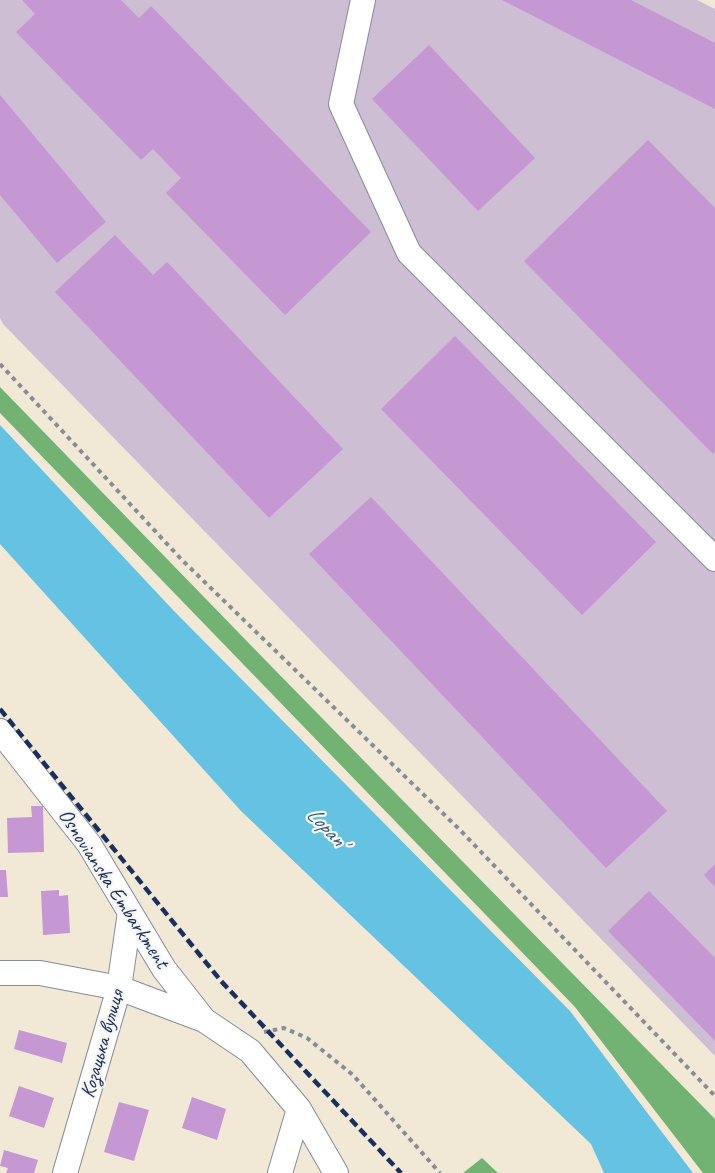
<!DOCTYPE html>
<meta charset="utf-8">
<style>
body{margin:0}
canvas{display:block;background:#f1e9d5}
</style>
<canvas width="715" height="1173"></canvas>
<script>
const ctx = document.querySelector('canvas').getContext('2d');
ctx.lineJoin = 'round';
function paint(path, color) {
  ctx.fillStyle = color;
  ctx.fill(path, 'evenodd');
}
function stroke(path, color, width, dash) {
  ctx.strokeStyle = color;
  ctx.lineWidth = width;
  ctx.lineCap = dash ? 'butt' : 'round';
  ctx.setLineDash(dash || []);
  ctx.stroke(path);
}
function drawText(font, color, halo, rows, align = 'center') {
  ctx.font = font + ' Caveat,sans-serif';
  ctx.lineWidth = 4.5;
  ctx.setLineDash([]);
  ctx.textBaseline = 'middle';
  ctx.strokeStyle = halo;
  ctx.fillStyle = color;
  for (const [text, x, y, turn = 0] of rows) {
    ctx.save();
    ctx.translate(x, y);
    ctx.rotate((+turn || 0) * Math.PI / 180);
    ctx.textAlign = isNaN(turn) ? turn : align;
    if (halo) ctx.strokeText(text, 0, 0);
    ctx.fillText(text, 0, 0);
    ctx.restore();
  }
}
paint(new Path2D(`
 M0 0H697L715 9V1056L3 324 0 318Z`), '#cdbed3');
paint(new Path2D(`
 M0 387 271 666 715 1119V1173H703L575 1007 0 413Z
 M482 1158 498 1173H463Z`), '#72b273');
paint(new Path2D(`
 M0 425 173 610 570 1011 693 1173H604L591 1144 241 811 0 544Z`), '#64c3e2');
paint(new Path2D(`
 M22 0H121L139 18 151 6 371 232 285 315 166 193 181 178 153 149 141 160 16 32 35 14Z
 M502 0H631L715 43V109Z
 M429 45 535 158 478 211 372 99Z
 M0 95 106 222 57 263 0 195Z
 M648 140 715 208V451L713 454 524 261Z
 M115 235 153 275 167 262 343 449 269 518 55 292Z
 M455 336 656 542 582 615 381 409Z
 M371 497 667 811 606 868 309 554Z
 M31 806H43L44 852 8 853 7 818 32 817Z
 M715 864V887L704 875Z
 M0 870H6L8 897H0Z
 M59 890V896L68 895 70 933 43 935 41 891Z
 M649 891 715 958V1041L608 931Z
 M19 1030 67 1043 62 1063 14 1049Z
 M19 1086 54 1098 44 1128 9 1116Z
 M192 1097 226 1109 217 1140 182 1128Z
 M119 1102 149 1110 134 1161 104 1152Z
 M4 1150 38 1160 34 1173H6L8 1168 0 1166Z`), '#c598d4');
const minor = new Path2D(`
 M363 0 341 104 409 253 715 559
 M0 731 89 844 164 969 204 1020
 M0 973H40L119 988 204 1020 250 1051 299 1109 336 1173
 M65 1173 119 988 130 912
 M280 1173 299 1109`);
stroke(minor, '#868c9a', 26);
stroke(new Path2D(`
 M0 364 182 560 458 828 715 1096
 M264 1032 284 1028 307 1038 353 1075 440 1173`), '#868c9a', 4, [4.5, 4.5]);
stroke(minor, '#fff', 24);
stroke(new Path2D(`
 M0 709 221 981 401 1173`), '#1b2f5e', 4.5, [9, 4.5]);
drawText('21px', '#1b2f5e', '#f6f6f2', [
 ["Osnovianska Embarkment",113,889,57],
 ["Козацька вулиця",103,1044,-74]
]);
drawText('italic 22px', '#315b86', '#f6f6f2', [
 ["Lopan'",326,828,46]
]);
</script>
